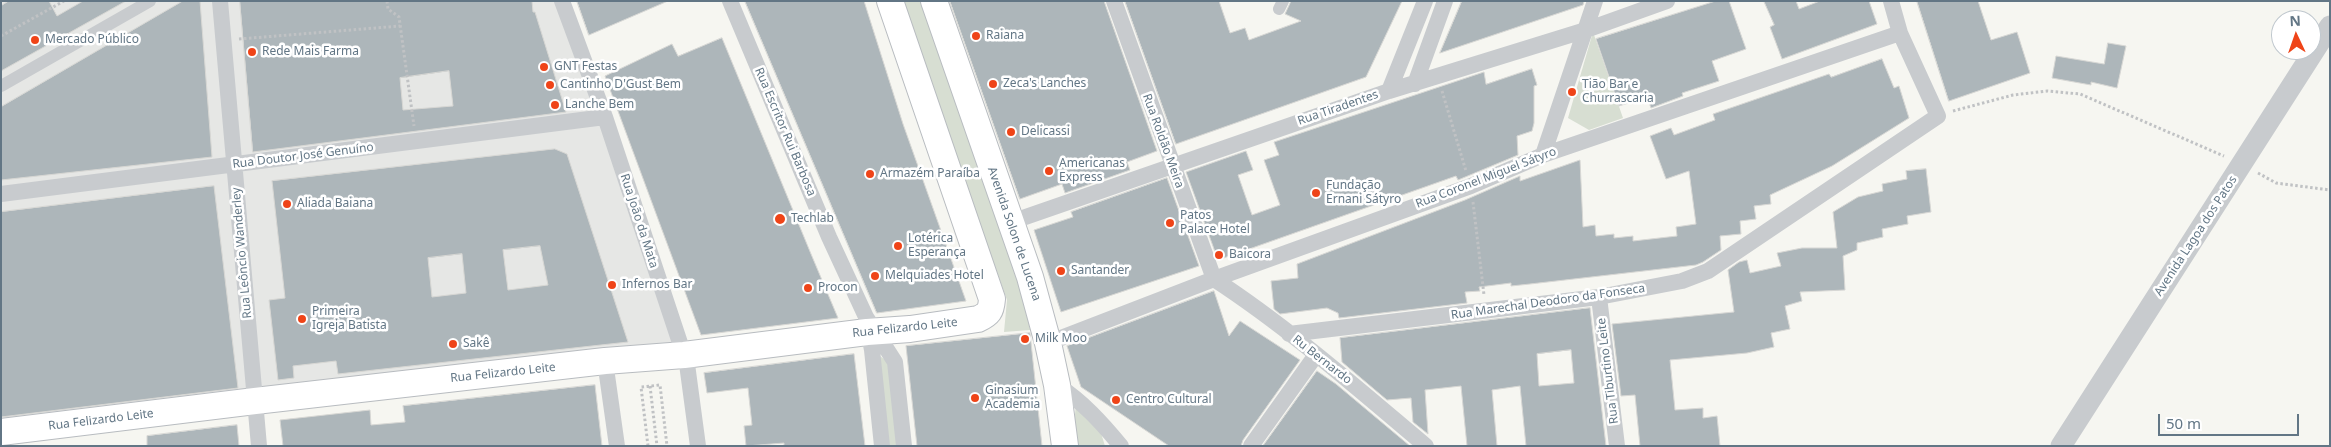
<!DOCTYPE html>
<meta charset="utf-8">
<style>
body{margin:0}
#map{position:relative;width:2331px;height:447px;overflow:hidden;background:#f6f6f1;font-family:"Noto Sans",sans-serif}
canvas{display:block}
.frame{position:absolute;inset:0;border:2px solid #627685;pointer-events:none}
.north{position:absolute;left:2271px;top:10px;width:50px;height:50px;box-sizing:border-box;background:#fff;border:1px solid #c0c8ce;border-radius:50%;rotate:357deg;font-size:14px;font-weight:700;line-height:20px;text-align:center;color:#627685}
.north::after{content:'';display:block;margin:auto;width:18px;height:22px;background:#ef4418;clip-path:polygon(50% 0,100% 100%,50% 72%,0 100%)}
.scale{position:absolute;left:2158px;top:414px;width:141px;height:22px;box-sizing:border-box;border:2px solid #627685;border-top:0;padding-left:6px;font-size:15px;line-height:18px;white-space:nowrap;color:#627685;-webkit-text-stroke:4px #fff;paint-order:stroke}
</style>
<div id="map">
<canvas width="2331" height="447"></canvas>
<div class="frame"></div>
<div class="north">N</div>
<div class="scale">50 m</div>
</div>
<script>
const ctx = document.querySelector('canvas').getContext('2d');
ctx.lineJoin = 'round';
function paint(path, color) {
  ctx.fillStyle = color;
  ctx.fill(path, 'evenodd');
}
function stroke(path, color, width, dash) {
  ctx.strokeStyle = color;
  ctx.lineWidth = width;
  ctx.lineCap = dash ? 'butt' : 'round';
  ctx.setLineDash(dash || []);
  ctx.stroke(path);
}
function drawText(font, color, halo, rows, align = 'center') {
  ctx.font = font + ' "Noto Sans",sans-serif';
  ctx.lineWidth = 5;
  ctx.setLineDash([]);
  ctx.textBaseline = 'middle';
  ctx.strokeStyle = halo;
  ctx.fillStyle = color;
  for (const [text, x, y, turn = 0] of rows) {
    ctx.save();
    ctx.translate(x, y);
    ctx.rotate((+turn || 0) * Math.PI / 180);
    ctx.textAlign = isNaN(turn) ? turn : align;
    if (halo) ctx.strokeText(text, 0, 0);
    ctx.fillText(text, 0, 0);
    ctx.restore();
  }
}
paint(new Path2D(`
 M1 1H558L687 364 1 432Z`), '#e6e7e5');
paint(new Path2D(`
 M900 1H930L1029 319 1030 330 1004 332 1007 300Z
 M1593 32 1623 118 1589 130 1568 118Z
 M876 353 893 366 901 446H886Z
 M1076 404 1097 420 1105 446H1077L1074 424Z`), '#d7ded2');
const building = new Path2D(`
 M9 1H49L57 16 83 1H126L1 71V6Z
 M183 1H200L212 157 1 180V107Z
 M240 1H532L533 12H535L566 112 253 152ZM449 71 453 106 403 110 400 78Z
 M577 1H668L589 35Z
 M745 1H864L903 124 966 301 877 313Z
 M950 1H1104L1157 151 1127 162 1130 170 1065 193 1062 184 1020 199Z
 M1125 1H1219L1230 33 1245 28 1249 40 1301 21 1285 14 1291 1H1402L1366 77 1176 144Z
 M1462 1H1584L1583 5 1440 53Z
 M1716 1H1729L1746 49 1712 61 1719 81 1682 93 1683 96 1651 108 1647 97 1619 106 1596 39Z
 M1764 1H1796L1799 9 1820 1H1869L1877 24 1782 59 1770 27 1774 25Z
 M1917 1H1978L1991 40 2017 32 2030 73 1949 101Z
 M722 38 811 254 838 318 701 335 605 76 672 44 678 56Z
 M2108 43 2126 46 2117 88 2091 82V85L2052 78 2056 56 2104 64Z
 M1882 59 1894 88 1899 86 1909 118 1832 166 1770 195 1771 204 1754 206 1756 219 1740 221 1741 234 1720 236 1721 250 1703 262 1696 265 1530 284 1511 286V283L1479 287 1480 291 1465 292 1467 303 1339 318 1338 313 1327 308 1280 314 1274 309 1271 281 1298 278 1297 264 1465 200 1520 176V181L1580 160 1583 227 1595 225 1596 236 1614 234V238L1633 236V241L1677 236 1676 227 1696 224 1689 171 1666 179 1650 136 1671 128 1674 135 1715 120 1713 114 1829 74 1831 77Z
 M1532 69 1537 85 1534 86V123L1532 131 1517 136 1518 155 1458 180 1456 176 1218 260 1186 172 1246 151 1253 170 1238 175 1252 215 1280 205 1264 160 1279 155 1274 142 1484 72 1486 84Z
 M555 149 567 154 628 342 338 374 336 361 293 366 294 378 278 380 269 300 285 298 272 181ZM540 246 548 285 508 290 503 250ZM462 254 466 293 432 297 428 258Z
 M1926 169 1931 212 1907 216 1908 224 1882 229 1883 237 1857 243V250L1843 256 1845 290 1800 292 1802 301 1785 306 1790 329 1771 333 1774 347 1747 353 1670 360 1675 410 1703 408V418L1717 416 1720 446H1640L1635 395 1621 396 1612 324 1734 312 1728 270 1739 262 1747 260 1750 273 1781 266 1777 253 1802 248H1837L1833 212 1858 197 1883 191 1882 184 1907 179 1906 171Z
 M1167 178 1199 266 1061 312 1034 230 1073 217 1071 212Z
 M214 186 238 388 1 417V212Z
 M1214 291 1229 336 1240 321 1300 360 1243 440 1241 446H1169L1081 387 1067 346Z
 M1590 308 1606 446H1526L1520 386 1492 390 1497 446H1467L1461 386 1425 390 1428 434 1413 422 1411 398 1387 400 1342 362 1340 338ZM1571 350 1574 383 1539 386 1537 354Z
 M1030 333 1042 446H917L906 346Z
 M854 354 865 446H784V443L746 446 744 426 752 425 748 388 707 393 704 373Z
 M1317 371 1336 384 1410 446H1263Z
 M595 385 602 446H283L280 420 370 410 371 425 405 422 403 406Z
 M237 425 239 446H147V436Z`);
paint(building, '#adb6ba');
stroke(building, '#d7d7d4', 1);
const primary = new Path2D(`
 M934 1 1030 277 1048 343 1057 385 1065 446
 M1 432 255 401 605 361 684 355 867 332 910 329 978 319C989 314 991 311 992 299L890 1`);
stroke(primary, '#b8bcc0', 28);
stroke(new Path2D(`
 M1 1H2
 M387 1 388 9 399 17 414 126
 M1 36 64 1
 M239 39 400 26
 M1442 91 1466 171
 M1953 111 2013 95 2047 91 2080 94 2224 156
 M2258 173 2276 183 2330 190
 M1473 202 1484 295
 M650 386 657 446
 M648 446 641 387 660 385 667 446`), '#c0c2c4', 3, [2.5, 2.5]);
stroke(new Path2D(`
 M1279 9 1283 1
 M1 86 150 1`), '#c8cbce', 12);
stroke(new Path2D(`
 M220 1 259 446
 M562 1 605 117 687 364 698 446
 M730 1 829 237 866 317 895 362 904 446
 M1114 1 1214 279
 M1415 84 1445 1
 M1389 91 1425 1
 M1543 155 1595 1
 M1 194 605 117
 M1011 222 1389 91 1586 30 1667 1
 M1214 279C1289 328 1357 388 1426 446
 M1599 297 1617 446
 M867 324 872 350 882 446
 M1289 334 1599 297 1682 281 1708 271 1938 116 1900 33 1891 1
 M1048 343 1214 279 1471 186 1543 155 1900 33
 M605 361 617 446
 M1057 385C1083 402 1101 422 1121 446
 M1251 446 1316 355`), '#c8cbce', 16);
stroke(new Path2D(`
 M2061 446 2330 26`), '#c8cbce', 21);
stroke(primary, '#fff', 26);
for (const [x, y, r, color] of [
 [976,36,5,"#ef4418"],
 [35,40,5,"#ef4418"],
 [252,52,5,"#ef4418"],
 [544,67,5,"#ef4418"],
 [993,84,5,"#ef4418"],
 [550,85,5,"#ef4418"],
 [1572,92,5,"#ef4418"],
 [555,105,5,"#ef4418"],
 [1011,132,5,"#ef4418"],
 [1049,171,5,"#ef4418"],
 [870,174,5,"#ef4418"],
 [1316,193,5,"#ef4418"],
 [287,204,5,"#ef4418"],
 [780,219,6,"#ef4418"],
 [1170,223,5,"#ef4418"],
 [898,246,5,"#ef4418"],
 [1219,255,5,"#ef4418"],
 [1061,271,5,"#ef4418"],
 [875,276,5,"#ef4418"],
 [612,285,5,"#ef4418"],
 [808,288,5,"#ef4418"],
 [302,319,5,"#ef4418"],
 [1025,339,5,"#ef4418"],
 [453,344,5,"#ef4418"],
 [975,398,5,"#ef4418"],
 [1116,400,5,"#ef4418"]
]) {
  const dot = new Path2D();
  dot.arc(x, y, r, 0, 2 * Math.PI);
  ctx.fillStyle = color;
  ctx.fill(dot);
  stroke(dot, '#fff', 2);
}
drawText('12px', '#627685', '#fff', [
 ["Raiana",986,36],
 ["Mercado Público",45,40],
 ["Rede Mais Farma",262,52],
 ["GNT Festas",554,67],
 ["Zeca's Lanches",1003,84],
 ["Cantinho D'Gust Bem",560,85],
 ["Tião Bar e",1582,85],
 ["Churrascaria",1582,99],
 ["Lanche Bem",565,105],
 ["Delicassi",1021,132],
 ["Americanas",1059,164],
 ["Express",1059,178],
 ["Armazém Paraíba",880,174],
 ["Fundação",1326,186],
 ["Ernani Sátyro",1326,200],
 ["Aliada Baiana",297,204],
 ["Patos",1180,216],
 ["Palace Hotel",1180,230],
 ["Techlab",791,219],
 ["Lotérica",908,239],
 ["Esperança",908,253],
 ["Baicora",1229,255],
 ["Santander",1071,271],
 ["Melquiades Hotel",885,276],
 ["Infernos Bar",622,285],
 ["Procon",818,288],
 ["Primeira",312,312],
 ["Igreja Batista",312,326],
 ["Milk Moo",1035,339],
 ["Sakê",463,344],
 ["Ginasium",985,391],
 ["Academia",985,405],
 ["Centro Cultural",1126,400]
], 'left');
drawText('12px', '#627685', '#fff', [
 ["Rua Tiradentes",1338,108,-19],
 ["Rua Escritor Rui Barbosa",785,132,67],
 ["Rua Roldão Meira",1163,141,70],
 ["Rua Doutor José Genuíno",303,156,-7],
 ["Rua Coronel Miguel Sátyro",1486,178,-21],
 ["Rua João da Mata",639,221,72],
 ["Avenida Solon de Lucena",1014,234,71],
 ["Avenida Lagoa dos Patos",2196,236,-57],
 ["Rua Leôncio Wanderley",242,253,-95],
 ["Rua Marechal Deodoro da Fonseca",1548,302,-8],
 ["Rua Felizardo Leite",905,328,-6],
 ["Ru Bernardo",1322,360,38],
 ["Rua Tiburtino Leite",1608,371,-97],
 ["Rua Felizardo Leite",503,373,-6],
 ["Rua Felizardo Leite",101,420,-7]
]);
</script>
